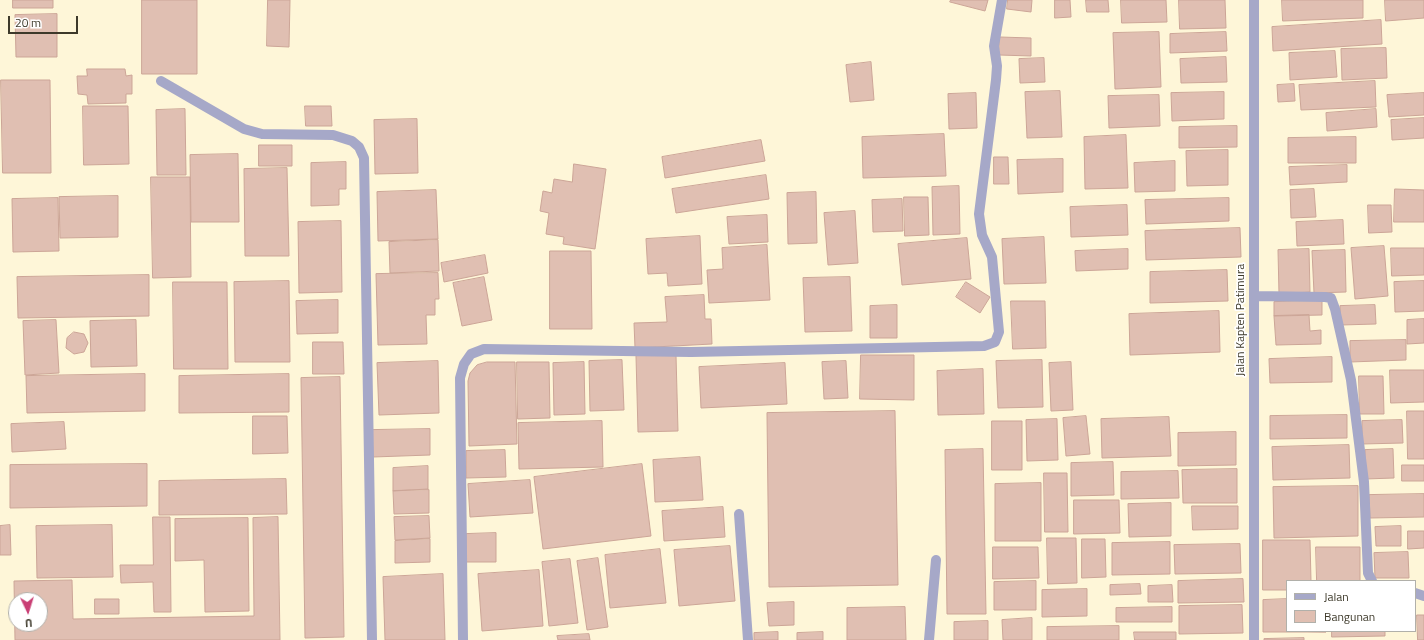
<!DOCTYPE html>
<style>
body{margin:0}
#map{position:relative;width:1424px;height:640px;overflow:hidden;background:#fef6d8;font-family:"Titillium Web",sans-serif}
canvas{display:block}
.legend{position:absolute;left:1286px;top:580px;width:130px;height:52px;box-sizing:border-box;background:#fff;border:1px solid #b1b0aa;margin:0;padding:5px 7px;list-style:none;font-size:12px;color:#3d392a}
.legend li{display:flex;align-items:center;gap:8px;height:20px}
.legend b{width:20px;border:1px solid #b1b0aa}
.north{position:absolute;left:8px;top:592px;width:40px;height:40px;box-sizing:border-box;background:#fff;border:1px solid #b1b0aa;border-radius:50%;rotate:176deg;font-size:11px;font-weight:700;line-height:16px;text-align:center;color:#3d392a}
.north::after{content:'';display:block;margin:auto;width:14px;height:18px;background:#c93e74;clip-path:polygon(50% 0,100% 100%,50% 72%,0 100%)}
.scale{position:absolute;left:8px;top:16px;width:70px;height:18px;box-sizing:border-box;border:2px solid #3d392a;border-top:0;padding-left:5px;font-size:12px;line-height:14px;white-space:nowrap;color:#3d392a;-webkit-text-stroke:3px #fff;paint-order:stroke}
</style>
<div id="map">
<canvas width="1424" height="640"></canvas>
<ul class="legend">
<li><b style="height:5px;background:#a6a8c8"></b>Jalan</li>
<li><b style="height:11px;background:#e0bfb2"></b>Bangunan</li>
</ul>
<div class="north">U</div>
<div class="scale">20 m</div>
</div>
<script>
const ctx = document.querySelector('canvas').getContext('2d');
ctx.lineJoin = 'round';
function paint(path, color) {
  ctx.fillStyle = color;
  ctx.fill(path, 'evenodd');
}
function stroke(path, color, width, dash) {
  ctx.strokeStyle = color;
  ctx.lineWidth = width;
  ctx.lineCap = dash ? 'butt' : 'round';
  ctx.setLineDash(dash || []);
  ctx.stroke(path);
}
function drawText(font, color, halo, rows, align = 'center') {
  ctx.font = font + ' "Titillium Web",sans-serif';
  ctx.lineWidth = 3.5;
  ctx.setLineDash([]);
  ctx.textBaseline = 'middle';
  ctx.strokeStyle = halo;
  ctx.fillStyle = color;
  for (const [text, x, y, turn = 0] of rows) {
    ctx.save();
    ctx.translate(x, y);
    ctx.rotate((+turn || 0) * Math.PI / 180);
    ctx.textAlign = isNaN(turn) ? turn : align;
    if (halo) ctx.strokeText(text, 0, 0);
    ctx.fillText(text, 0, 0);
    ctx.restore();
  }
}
const building = new Path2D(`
 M13 0H53V8H13Z
 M142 0H197V74H142Z
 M268 0H290L289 47 267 46Z
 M951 0H988L985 11 950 2Z
 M1008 0H1032L1031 12 1007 9Z
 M1055 0H1070L1071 17 1055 18Z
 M1086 0H1108L1109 12H1087Z
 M1121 0H1166L1167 22 1122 23Z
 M1179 0H1225L1226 28 1180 29Z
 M1282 0H1363V18L1283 21Z
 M1385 0H1424V18L1386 21Z
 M57 14V57H16L15 15Z
 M1381 20 1382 44 1273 51 1272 27Z
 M1159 32 1161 87 1115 89 1113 33Z
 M1226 32 1227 51 1170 53V34Z
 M1000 37 1031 38V56L999 55Z
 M1386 48 1387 78 1342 80 1341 49Z
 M1335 51 1337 77 1290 80 1289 53Z
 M1226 57 1227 82 1181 83 1180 59Z
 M1044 58 1045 82 1020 83 1019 59Z
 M871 62 874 100 850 102 846 65Z
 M87 69H125L126 76 132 75V94H126V103L88 104 87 95 78 94 77 76H87Z
 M1 80H50L51 173H3Z
 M1375 81 1376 107 1301 110 1299 85Z
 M1294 84 1295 101 1278 102 1277 85Z
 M1060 91 1062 137 1027 138 1025 92Z
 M1224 92V119L1172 121 1171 93Z
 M976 93 977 128 949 129 948 94Z
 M1424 93V115L1389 117 1387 95Z
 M1159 95 1160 126 1109 128 1108 96Z
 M83 106H128L129 164 84 165Z
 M305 106H331L332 126H306Z
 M185 109 186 175H157L156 110Z
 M1376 109 1377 127 1327 131 1326 113Z
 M1424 118V138L1392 140 1391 120Z
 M417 119 418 173 375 174 374 120Z
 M1237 126V147L1179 148V127Z
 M944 134 946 176 863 178 862 137Z
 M1126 135 1128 188 1085 189 1084 137Z
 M1356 137V163H1288V138Z
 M761 140 765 161 665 178 662 157Z
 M259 145H292V166H259Z
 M1228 150V185L1187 186 1186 151Z
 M238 154 239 222H191L190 155Z
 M994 157H1008L1009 184H994Z
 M1063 159V192L1018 194 1017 160Z
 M1175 161V191L1135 192 1134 163Z
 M346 162V189H339V205L311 206V163Z
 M574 164 606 169 595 249 563 244 564 237 546 234 549 213 540 211 543 191 552 193 554 179 572 182Z
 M1347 165V182L1290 185 1289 167Z
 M287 168 289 256H245L244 169Z
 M766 175 769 199 676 213 672 189Z
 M151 177H190L191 277 153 278Z
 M959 186 960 234 933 235 932 187Z
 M1314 189 1316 217 1291 218 1290 190Z
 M1395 189 1424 190V222H1394Z
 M436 190 438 239 378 241 377 192Z
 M816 192 817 243 788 244 787 193Z
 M118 196V237L60 238 59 197Z
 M904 197H928L929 235 905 236Z
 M58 198 59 251 13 252 12 199Z
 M1229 198V221L1146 224 1145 200Z
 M902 199 903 231 873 232 872 200Z
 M1127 205 1128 235 1071 237 1070 207Z
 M1368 205H1391L1392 232 1369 233Z
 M855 211 858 263 828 265 824 213Z
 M767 215 768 242 729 244 727 217Z
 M1343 220 1344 244 1297 246 1296 222Z
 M341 221 342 292 299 293 298 222Z
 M1240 228 1241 257 1146 260 1145 231Z
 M700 236 702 284 668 286 667 273 648 274 646 239Z
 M1044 237 1046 283 1004 284 1002 239Z
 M967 238 971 279 902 285 898 244Z
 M438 240 439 271 390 273 389 242Z
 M767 245 770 300 709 303 707 270 723 269 722 248Z
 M1384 246 1388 296 1355 299 1351 248Z
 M1391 248H1424V275L1392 276Z
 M1128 249V269L1076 271 1075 251Z
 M1309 249 1310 292 1279 294 1278 250Z
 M1345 250 1346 292 1314 293 1312 251Z
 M550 251H591L592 329H550Z
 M485 255 488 273 444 282 441 263Z
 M1227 270 1228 301 1150 303V272Z
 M438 273 439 299H435V315H426L427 344 378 345 376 274Z
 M149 275V316L18 318 17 277Z
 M484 277 492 320 462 326 453 283Z
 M850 277 852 331 805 332 803 278Z
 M289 281 290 362H235L234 282Z
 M1424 281V311L1395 312 1394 282Z
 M173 282H227L228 369H174Z
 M966 282 990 297 980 313 956 297Z
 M704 295 705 319H711L712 344 635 348 634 323 667 322 665 297Z
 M338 300V333L297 334 296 301Z
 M1011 301H1045L1046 348 1013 349Z
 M1322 301V315L1274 316V302Z
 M897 305V338H870V306Z
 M1375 305 1376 324 1341 325 1340 306Z
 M1219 311 1220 352 1130 355 1129 314Z
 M1309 315 1310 331 1321 330V344L1276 345 1274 316Z
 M1424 319V343L1407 344V320Z
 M56 320 59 373 25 375 23 321Z
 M136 320 137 366 91 367 90 321Z
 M74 332 84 334 88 343 84 352 74 354 66 348 67 338Z
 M1406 340V360L1350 362V341Z
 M313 342H343L344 374H313Z
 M676 355 678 431 638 432 636 356Z
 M861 355H914V400L860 399Z
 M1332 357V382L1270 383 1269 359Z
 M622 360 624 410 590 411 589 361Z
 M1042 360 1043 407 998 408 996 361Z
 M438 361 439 413 379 415 377 363Z
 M846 361 848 398 824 399 822 362Z
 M487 362H515L517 444 469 446 468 381 470 373 477 365Z
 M517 362H549L550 418 518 419Z
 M584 362 585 414 554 415 553 363Z
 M1071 362 1073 410 1051 411 1049 363Z
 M785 363 787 404 701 408 699 367Z
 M983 369 984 414 938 415 937 371Z
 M1390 370H1424V402L1391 403Z
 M145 374V411L27 413 26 376Z
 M289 374V412L179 413V376Z
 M1359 376H1383L1384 414H1360Z
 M340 377 344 637 305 638 301 378Z
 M895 411 898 585 769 587 767 413Z
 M1407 411H1424V459H1408Z
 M1347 415V438L1270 439V416Z
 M253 416H287L288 453 253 454Z
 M1086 416 1090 454 1066 456 1063 418Z
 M1169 417 1171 456 1102 458 1101 419Z
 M1057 419 1058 460 1027 461 1026 420Z
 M1402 420 1403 443 1362 444V421Z
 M602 421 603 467 519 469 518 423Z
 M992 421H1022V470H992Z
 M64 422 66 449 12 452 11 424Z
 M430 429V455L373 457 372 430Z
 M1236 432V465L1178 466V433Z
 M1349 445 1350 478 1273 480 1272 447Z
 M983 449 986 614H947L945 450Z
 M1393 449 1394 478 1365 479V450Z
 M505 450 506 477 466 478V451Z
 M700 457 703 500 655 502 653 460Z
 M1113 462 1114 495 1071 496V463Z
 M147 464V506L10 508V465Z
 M642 464 651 536 543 549 534 477Z
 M1402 465H1424V481H1402Z
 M428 466V489L393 491V468Z
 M1237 469V503H1183L1182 470Z
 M1178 471 1179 498 1121 499V472Z
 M1044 473H1067L1068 532H1045Z
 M286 479 287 514 159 515V481Z
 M530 480 533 513 470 517 468 484Z
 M1041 483V541H995V484Z
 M1358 486V536L1274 538 1273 487Z
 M429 490V513L394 514 393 491Z
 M1424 494V517L1370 518 1369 495Z
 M1074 500H1119L1120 533 1074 534Z
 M1171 503V536L1129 537 1128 504Z
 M1192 506H1238V529L1193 530Z
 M723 507 725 537 664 541 662 511Z
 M429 516 430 538 395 540 394 517Z
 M153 517H170L171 612H154L153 582 121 583 120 565H153Z
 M278 517 280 640H15L14 581 72 580 73 619 254 616 253 518ZM16 600H40V624H16Z
 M248 518 249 611 205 612 204 560 175 561V519Z
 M10 525 11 555H0V526Z
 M112 525 113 577 37 578 36 526Z
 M1401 526V546H1376L1375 527Z
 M1408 531H1424V548L1408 549Z
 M496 533V562H466V534Z
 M1047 538H1076L1077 583 1048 584Z
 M430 539V562L395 563V541Z
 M1082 539H1105L1106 577 1082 578Z
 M1263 540H1310L1311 581H1287V590H1263Z
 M1170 542V574L1112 575V543Z
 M1240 544 1241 573 1175 574 1174 545Z
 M730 546 735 601 679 606 674 550Z
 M993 547H1038L1039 578 993 579Z
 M1316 547H1360V581H1317Z
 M660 549 666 603 610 608 605 555Z
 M1408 552 1409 578H1375L1374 553Z
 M598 558 608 627 587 630 577 561Z
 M570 559 578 623 549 626 542 562Z
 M539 570 543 626 482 631 478 574Z
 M443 574 445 640H385L383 577Z
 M1243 579 1244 602 1178 603V581Z
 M1036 581V610H994V582Z
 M1140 584 1141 594 1110 595V585Z
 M1172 585 1173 602H1148V586Z
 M1087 589V616L1042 617V590Z
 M95 599H119V614H95Z
 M1287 599V631L1326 632H1263V600Z
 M794 602V625L769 626 767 603Z
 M1242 605 1243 633 1179 634V606Z
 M905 607 906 640H847V608Z
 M1172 607V622H1116V608Z
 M1417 615H1424V640H1418Z
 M1032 618V640H1003L1002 620Z
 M988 621V640H954V622Z
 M1119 626V640H1047V627Z
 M1332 631H1385V636L1332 637Z
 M778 632V640H754V633Z
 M823 632V640H797V633Z
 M1134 632H1176V640H1135Z
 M589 634 590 640H558L557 636Z
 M1304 638V640H1264V639Z`);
paint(building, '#e0bfb2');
stroke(building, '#cca597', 1);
stroke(new Path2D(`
 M161 81 244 129 262 134 333 135 352 141 359 147 364 158 372 640
 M929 640 936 560`), '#a6a8c8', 10);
stroke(new Path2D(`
 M1254 296 1325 297 1331 298 1335 309 1351 380 1364 482 1368 573 1372 581
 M739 514 748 640
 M1415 593 1424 596
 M463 640 460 378 464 364 471 354 484 349 691 352 984 346 995 342 999 332 992 257 982 235 979 214 996 80 997 66 994 46 1002 0
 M1254 640V0`), '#a6a8c8', 10);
drawText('12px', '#3d392a', '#fff', [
 ["Jalan Kapten Patimura",1241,320,-90]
]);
</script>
